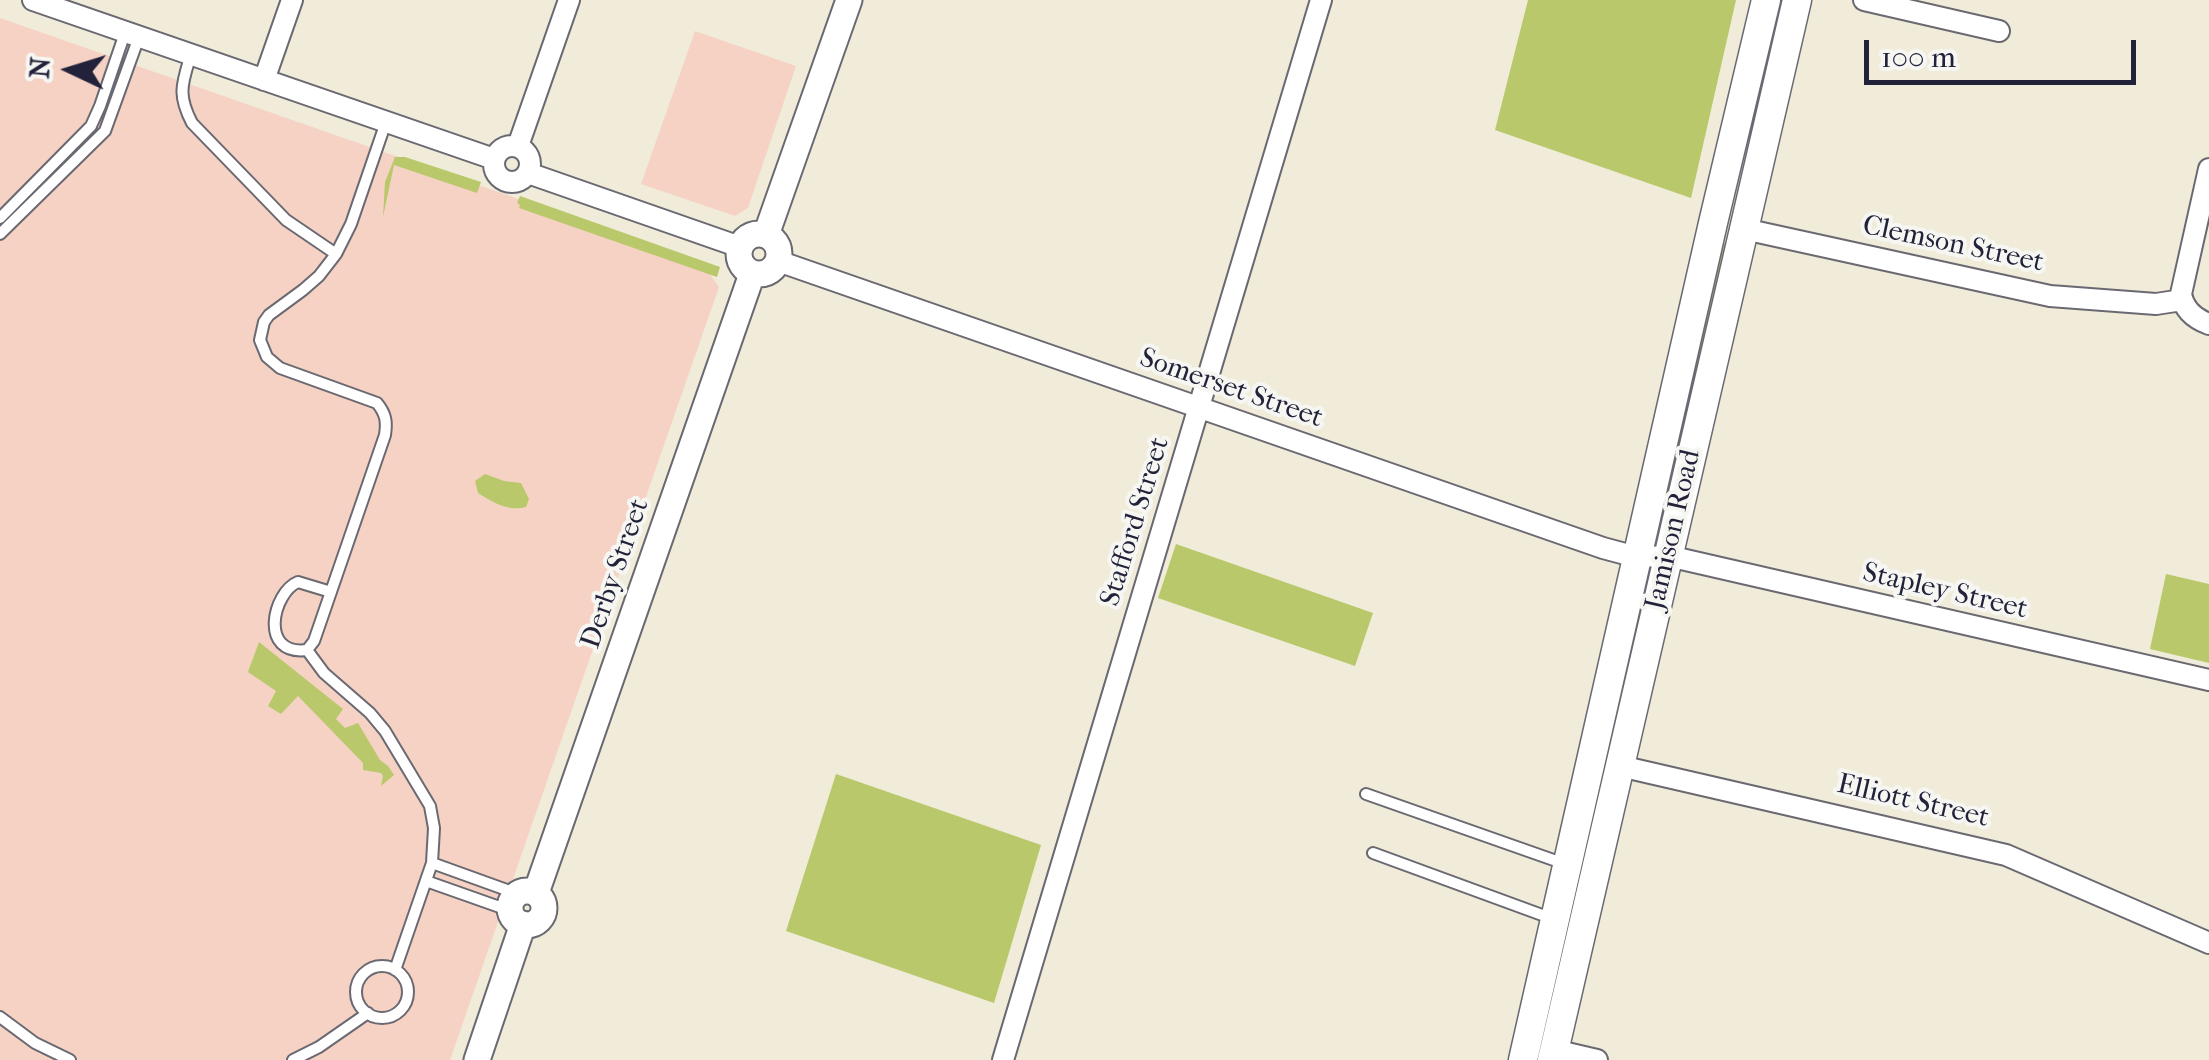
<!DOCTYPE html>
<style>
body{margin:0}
#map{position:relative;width:2209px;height:1060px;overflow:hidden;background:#f0ecd9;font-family:"IM FELL French Canon",serif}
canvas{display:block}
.north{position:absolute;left:20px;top:20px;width:100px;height:100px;-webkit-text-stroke:8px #f6f6f2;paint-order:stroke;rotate:274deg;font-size:28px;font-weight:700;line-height:40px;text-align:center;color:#22223b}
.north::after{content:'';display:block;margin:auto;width:35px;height:45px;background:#22223b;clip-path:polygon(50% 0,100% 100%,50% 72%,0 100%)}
.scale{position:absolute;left:1864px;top:40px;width:272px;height:45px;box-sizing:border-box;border:5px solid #22223b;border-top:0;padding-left:12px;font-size:30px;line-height:35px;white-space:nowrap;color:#22223b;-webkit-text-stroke:8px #f6f6f2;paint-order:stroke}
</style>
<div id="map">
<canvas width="2209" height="1060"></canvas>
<div class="north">N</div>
<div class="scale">100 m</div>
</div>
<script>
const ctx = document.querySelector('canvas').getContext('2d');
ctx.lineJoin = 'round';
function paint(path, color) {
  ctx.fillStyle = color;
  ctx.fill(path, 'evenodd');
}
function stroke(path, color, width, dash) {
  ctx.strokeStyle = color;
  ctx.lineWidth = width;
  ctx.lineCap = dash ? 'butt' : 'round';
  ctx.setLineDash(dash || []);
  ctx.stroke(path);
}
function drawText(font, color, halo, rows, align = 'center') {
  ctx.font = font + ' "IM FELL French Canon",serif';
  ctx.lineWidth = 8;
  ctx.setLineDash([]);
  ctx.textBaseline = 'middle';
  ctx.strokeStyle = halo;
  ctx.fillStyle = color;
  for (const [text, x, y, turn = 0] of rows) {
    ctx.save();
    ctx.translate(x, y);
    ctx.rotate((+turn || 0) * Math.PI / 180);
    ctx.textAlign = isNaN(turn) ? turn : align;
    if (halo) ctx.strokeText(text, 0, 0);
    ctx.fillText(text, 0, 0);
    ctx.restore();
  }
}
paint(new Path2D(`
 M0 18 702 263 719 287 450 1060H0Z
 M695 31 796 66 748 208 735 216 641 184Z`), '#f6d2c4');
paint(new Path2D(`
 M1528 0H1736L1691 198 1495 130Z
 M395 157H405L481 182 477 193 394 165 383 217 385 182Z
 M520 196 720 267 717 277 519 208 520 205 517 203Z
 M1725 243 1732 245 1663 535 1656 533 1719 246Z
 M485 474 504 481 521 483 529 499 526 507C509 512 492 502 478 493L475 481Z
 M1176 544 1373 613 1355 666 1158 598Z
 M2166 574 2209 584V663L2150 649Z
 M259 642 343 709 336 719 345 728 358 723 380 760 388 766 394 775 381 786 383 776 381 773 363 770V763L298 696 281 714 268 706 276 691 248 672Z
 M836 774 1041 845 994 1003 786 931Z`), '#b9c86a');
const service = new Path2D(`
 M191 54C182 84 177 94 192 123L286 220 336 254
 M0 218 91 126 100 106 125 33
 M0 234 105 131 139 37
 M307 650 314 641 385 435C387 422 386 414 377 403L280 368 267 357 260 340 264 322 269 315 303 290 319 276 336 254 351 224 386 122
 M307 650 324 673 370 713 385 731 430 806 434 828 432 863 395 970
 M307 650C258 656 273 592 298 582L331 592
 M1366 794 1565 864
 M1373 853 1553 919
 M432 863 518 894
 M426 881 511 911
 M356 992a26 26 0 1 1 52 0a26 26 0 1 1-52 0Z
 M0 1017 35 1043 70 1060
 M293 1060 319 1047 368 1013`);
const minor = new Path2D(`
 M33 0 494 159
 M1864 0 1999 31
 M264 80 292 0
 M494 164a18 18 0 1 1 36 0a18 18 0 1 1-36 0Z
 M518 146 569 0
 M2209 169 2181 294C2184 310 2195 319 2209 324
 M528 173 740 247
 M1744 229 2050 296 2156 304 2182 300
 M778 261 1603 548 1629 555 1677 558 2209 680
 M1620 766 2006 855 2209 943
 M1554 1050 1597 1060
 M1003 1060 1321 0`);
const tertiary = new Path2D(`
 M739 254a20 20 0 1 1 40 0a20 20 0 1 1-40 0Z
 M766 235 849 0
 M510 908a17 17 0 1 1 34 0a17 17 0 1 1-34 0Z
 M536 893 752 274
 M477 1060 523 924`);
const secondary = new Path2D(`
 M1523 1060 1713 223 1766 0
 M1552 1060 1797 0`);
stroke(service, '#6a6972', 14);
stroke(minor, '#6a6972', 24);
stroke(tertiary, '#6a6972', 29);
stroke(secondary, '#6a6972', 31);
stroke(service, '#fff', 10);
stroke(minor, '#fff', 20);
stroke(tertiary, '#fff', 25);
stroke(secondary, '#fff', 28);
drawText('28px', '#22223b', '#f6f6f2', [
 ["Clemson Street",1953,245,12],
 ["Somerset Street",1231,389,19],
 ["Stafford Street",1136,522,-73],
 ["Jamison Road",1674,530,-77],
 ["Derby Street",616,574,-71],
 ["Stapley Street",1945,592,13],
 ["Elliott Street",1913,802,13]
]);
</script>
